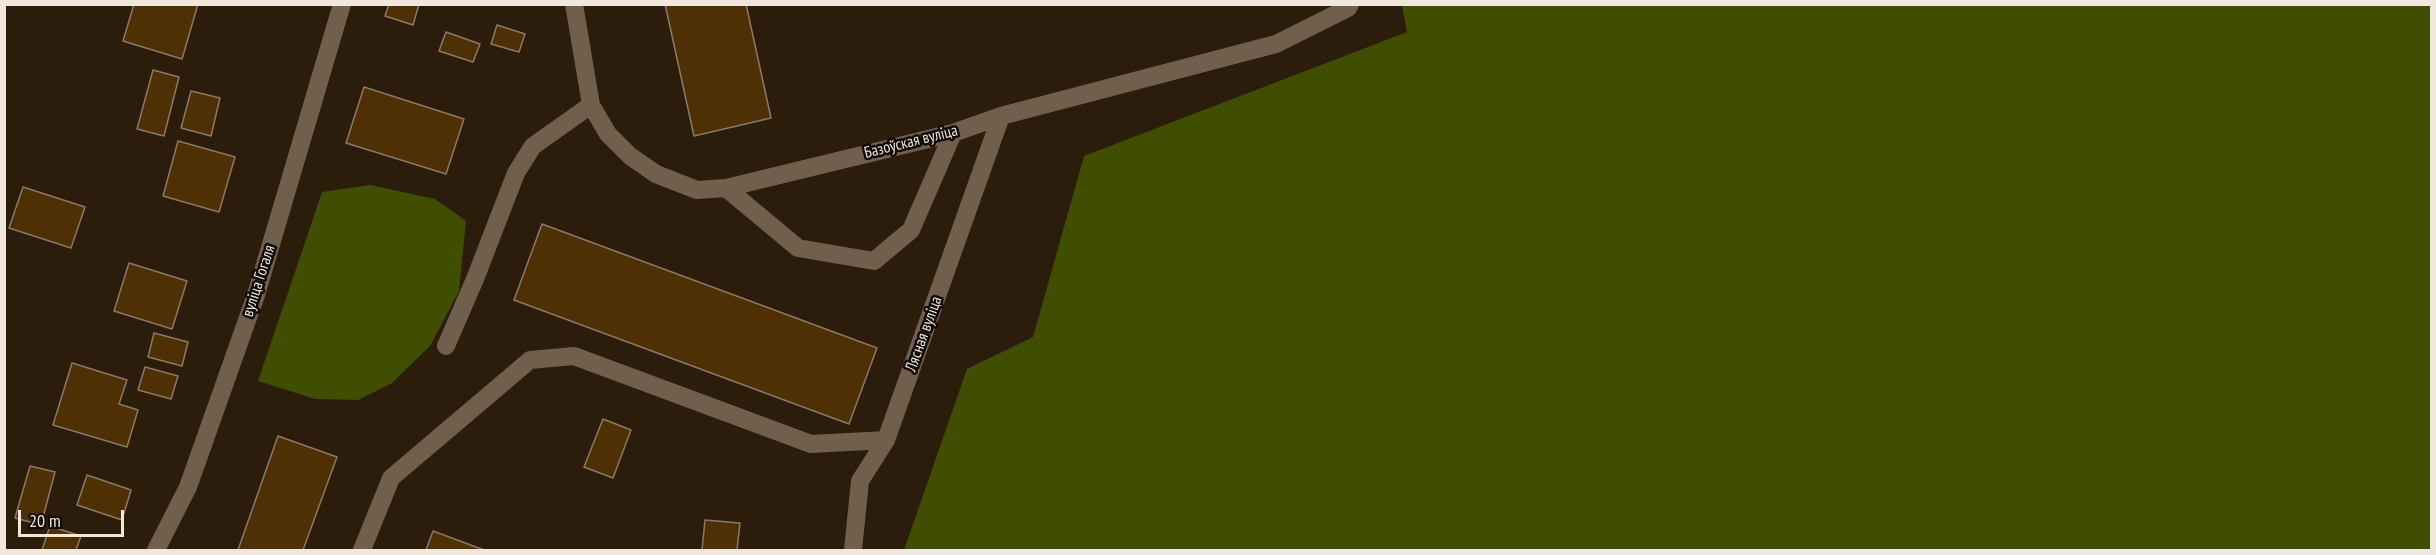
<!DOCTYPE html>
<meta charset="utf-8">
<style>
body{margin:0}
#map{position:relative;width:2436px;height:555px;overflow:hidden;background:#2b1c0b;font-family:"PT Sans Narrow",sans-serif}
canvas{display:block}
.frame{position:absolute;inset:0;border:6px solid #f1e7dc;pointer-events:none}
.scale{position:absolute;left:18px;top:510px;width:106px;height:27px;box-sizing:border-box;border:3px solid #f1e7dc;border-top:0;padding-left:8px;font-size:18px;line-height:21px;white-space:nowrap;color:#f1e7dc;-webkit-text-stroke:4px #0e0803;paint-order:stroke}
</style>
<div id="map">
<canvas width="2436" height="555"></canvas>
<div class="frame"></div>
<div class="scale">20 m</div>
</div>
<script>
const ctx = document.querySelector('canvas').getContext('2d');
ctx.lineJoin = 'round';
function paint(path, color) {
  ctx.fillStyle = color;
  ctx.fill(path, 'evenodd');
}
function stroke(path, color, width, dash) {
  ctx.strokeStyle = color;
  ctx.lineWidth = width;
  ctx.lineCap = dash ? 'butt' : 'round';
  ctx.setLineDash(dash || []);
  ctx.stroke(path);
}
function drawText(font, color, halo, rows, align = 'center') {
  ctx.font = font + ' "PT Sans Narrow",sans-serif';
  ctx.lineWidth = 5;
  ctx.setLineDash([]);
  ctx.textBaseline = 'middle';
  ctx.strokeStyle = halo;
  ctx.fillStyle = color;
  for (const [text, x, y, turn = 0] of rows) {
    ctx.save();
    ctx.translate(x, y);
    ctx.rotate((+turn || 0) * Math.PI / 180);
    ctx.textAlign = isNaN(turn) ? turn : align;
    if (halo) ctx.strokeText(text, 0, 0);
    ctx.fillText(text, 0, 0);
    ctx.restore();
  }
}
paint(new Path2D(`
 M1402 5H2431V550H904L967 369 1033 337 1084 156 1407 32Z
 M370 185 435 199 466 221 459 291 430 346 392 383 358 400 315 399 258 381 322 192Z`), '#404e01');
const building = new Path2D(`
 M134 4H198L182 59 123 41Z
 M389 4H419L413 25 385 16Z
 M665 4H746L771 118 694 136Z
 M497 25 525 34 519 52 491 44Z
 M446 32 480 44 473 62 439 51Z
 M153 70 179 77 164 136 137 129Z
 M364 87 464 119 446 174 346 143Z
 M191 91 220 98 211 136 181 128Z
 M178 141 235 157 219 212 163 196Z
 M23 187 85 207 71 248 9 228Z
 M542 224 877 348 849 424 514 300Z
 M129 263 187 281 172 329 114 311Z
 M154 333 188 342 182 366 148 357Z
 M72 363 127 380 119 404 138 410 127 447 53 425Z
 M145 367 178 376 171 399 138 390Z
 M603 419 631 430 613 478 584 467Z
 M278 436 337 457 303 550H238Z
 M30 466 55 472 41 525 15 518Z
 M87 475 131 490 122 520 77 505Z
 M705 520 740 523 737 550H702Z
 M50 526 81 536 76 550H42Z
 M433 531 484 550H426Z`);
paint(building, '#4f3004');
stroke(building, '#8b7965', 1.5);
stroke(new Path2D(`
 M574 4 591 105 608 134 630 156 656 174 697 190 726 188 953 133 1001 116 1276 44 1348 8 1350 4
 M726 188 798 248 874 261 911 230 953 133
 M446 346 475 279 516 173 533 146 591 105
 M156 550 188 487 256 295 342 4
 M362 550 391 478 530 360 574 356 811 444 886 440
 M853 550 860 481 886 440 1001 116`), '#705f4c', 18);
drawText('16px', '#f1e7dc', '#0e0803', [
 ["Базоўская вуліца",911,142,-14],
 ["вуліца Гогаля",259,281,-72],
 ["Лясная вуліца",924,334,-70]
]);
</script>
